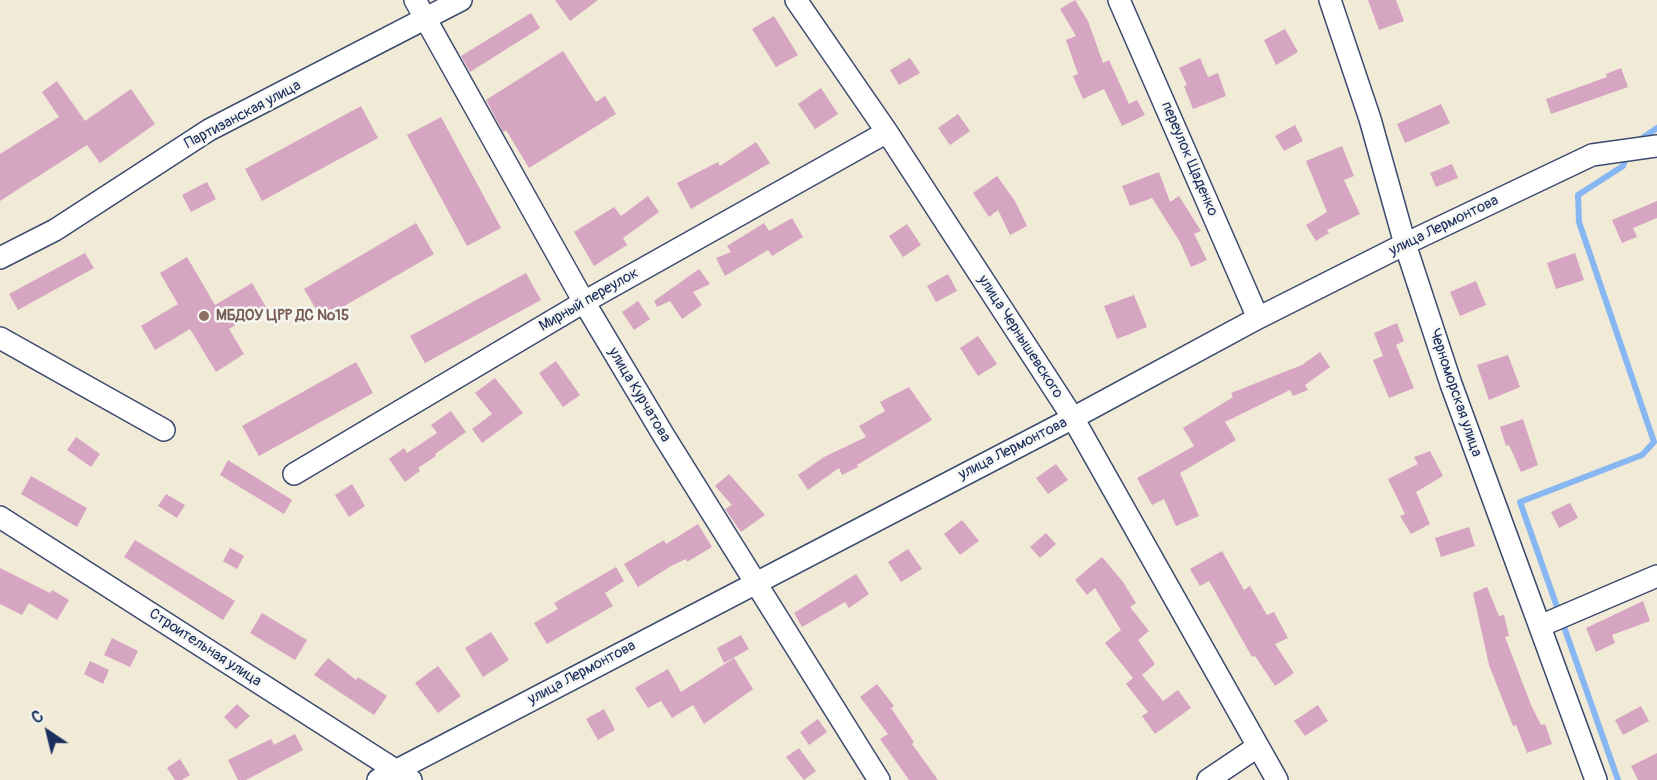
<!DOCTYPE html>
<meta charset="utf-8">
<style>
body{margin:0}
#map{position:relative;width:1657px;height:780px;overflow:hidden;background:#f1ead6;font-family:Pangolin,sans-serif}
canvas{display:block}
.north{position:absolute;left:18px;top:702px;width:60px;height:60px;-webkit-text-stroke:4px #f6f6f2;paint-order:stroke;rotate:325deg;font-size:16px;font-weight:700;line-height:24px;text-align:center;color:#1b2f5e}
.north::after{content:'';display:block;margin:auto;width:21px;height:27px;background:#1b2f5e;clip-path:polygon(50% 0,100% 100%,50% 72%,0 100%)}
</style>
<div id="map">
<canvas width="1657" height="780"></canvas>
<div class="north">С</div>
</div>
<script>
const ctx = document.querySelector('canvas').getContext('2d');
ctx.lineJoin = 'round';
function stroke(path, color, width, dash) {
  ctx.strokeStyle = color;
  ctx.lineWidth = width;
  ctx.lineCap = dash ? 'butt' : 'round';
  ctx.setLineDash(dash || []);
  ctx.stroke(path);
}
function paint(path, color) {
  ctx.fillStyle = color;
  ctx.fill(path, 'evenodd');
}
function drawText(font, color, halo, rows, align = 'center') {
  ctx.font = font + ' Pangolin,sans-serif';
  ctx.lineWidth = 5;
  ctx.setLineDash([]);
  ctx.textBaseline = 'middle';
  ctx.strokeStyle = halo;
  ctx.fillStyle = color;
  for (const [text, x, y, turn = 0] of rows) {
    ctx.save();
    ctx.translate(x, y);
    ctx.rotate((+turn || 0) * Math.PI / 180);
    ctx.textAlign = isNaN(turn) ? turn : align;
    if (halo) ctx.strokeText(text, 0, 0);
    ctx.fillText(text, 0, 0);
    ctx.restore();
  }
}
stroke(new Path2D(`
 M1638 141 1657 128
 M1618 780 1520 502 1642 455 1654 442 1579 222 1578 195 1623 166 1628 153`), '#87b7f3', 6);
paint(new Path2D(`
 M555 0H598L570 21Z
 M1075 0 1088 21 1103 63 1109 60 1129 104 1137 100 1145 115 1122 126 1104 89 1083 99 1073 76 1078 74 1066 40 1076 36 1060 9Z
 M1368 0H1396L1404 21 1379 30Z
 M531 13 540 28 470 72 461 56Z
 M774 16 798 55 776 67 752 29Z
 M1285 29 1298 52 1276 65 1264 40Z
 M563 51 596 102 605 96 616 114 529 168 506 130 503 132 486 100Z
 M910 58 920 73 899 85 890 70Z
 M1200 58 1208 77 1218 73 1226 96 1193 109 1184 86 1187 85 1179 68Z
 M1621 68 1628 87 1551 114 1546 99 1607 77 1606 74Z
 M57 81 85 121 131 89 155 124 100 163 87 145 0 201V154L59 117 42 92Z
 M821 88 838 114 815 129 798 104Z
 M1441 104 1450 123 1405 143 1397 124Z
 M361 106 378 138 262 201 245 169Z
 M958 114 970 131 950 145 938 128Z
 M441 117 501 228 467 246 407 135Z
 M1295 125 1303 141 1284 151 1275 136Z
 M756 142 770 163 691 209 677 183 718 162 720 166Z
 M1342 146 1354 176 1344 180 1360 214 1327 230 1329 233 1316 241 1306 225 1327 212 1306 161Z
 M1452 164 1458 178 1436 187 1430 173Z
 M1159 172 1170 202 1179 196 1201 231 1194 234 1207 260 1191 267 1180 242 1152 198 1130 206 1122 186Z
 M997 176 1015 201 1027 226 1010 235 998 210 989 217 973 193Z
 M207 182 216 199 191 212 182 195Z
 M648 196 659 212 623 238 627 245 594 266 574 232 614 207 621 216Z
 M1657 201V218L1633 228 1637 237 1622 243 1612 220Z
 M792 218 803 237 772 256 768 250 725 276 716 258 731 252 727 246 764 223 769 231Z
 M416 223 434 254 322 319 304 289Z
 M907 224 921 245 903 257 889 236Z
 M85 253 94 268 18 310 9 294Z
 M1575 253 1584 280 1556 289 1547 263Z
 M187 257 215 305 252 283 266 307 229 329 244 354 216 372 190 329 155 350 141 326 178 304 160 273Z
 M699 269 710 284 693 292 702 305 682 319 670 301 657 307 654 301Z
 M526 273 541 300 425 363 410 336Z
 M948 274 957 291 936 302 927 286Z
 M1476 281 1486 305 1460 316 1450 292Z
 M1134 295 1147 327 1117 339 1104 306Z
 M638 301 650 319 634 330 622 312Z
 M1397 323 1404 341 1396 345 1414 388 1389 398 1373 360 1383 356 1374 333Z
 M978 336 997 364 978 376 960 348Z
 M1320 352 1330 367 1305 385 1308 390 1293 396 1290 390 1225 422 1236 440 1180 473 1199 516 1176 526 1164 499 1152 505 1137 478 1194 446 1183 428 1233 397 1231 393 1302 365Z
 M1508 355 1520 387 1489 400 1477 365Z
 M556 361 580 395 563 407 539 373Z
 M356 362 373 393 259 456 242 426Z
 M495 378 523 413 482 443 472 429 492 414 475 393Z
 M909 387 932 420 857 465 858 467 842 475 839 468 808 490 798 475 824 457 866 437 859 426 885 411 880 402Z
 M451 411 466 432 435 454 436 456 418 468 420 471 405 482 389 459 404 448 407 453 437 433 431 425Z
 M1523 419 1538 465 1521 472 1509 445 1506 446 1500 427Z
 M76 437 100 454 91 467 67 450Z
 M1430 451 1443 476 1416 492 1430 524 1411 534 1400 516 1405 514 1388 479 1418 464 1414 457Z
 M228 460 292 500 284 514 220 475Z
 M1056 464 1068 480 1048 494 1036 478Z
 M729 474 765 515 741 532 725 509 732 505 715 486Z
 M31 476 87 508 77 527 21 494Z
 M352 484 365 506 349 517 335 495Z
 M166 494 185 505 177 518 158 506Z
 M1570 503 1578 518 1559 528 1551 512Z
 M962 520 979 541 960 555 944 534Z
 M698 524 712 547 687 562 686 559 671 566 638 587 624 564 664 540 666 544Z
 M1469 527 1475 546 1441 557 1435 538Z
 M1046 533 1056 544 1040 558 1030 547Z
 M135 540 235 601 223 620 124 557Z
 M230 548 244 556 237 569 223 561Z
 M908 549 922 569 901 582 888 562Z
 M1222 551 1244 590 1250 586 1267 615 1274 612 1288 638 1275 644 1294 673 1275 686 1255 656 1252 657 1209 581 1200 586 1190 569Z
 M1102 557 1123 582 1136 603 1130 607 1149 631 1138 640 1155 664 1142 675 1163 701 1178 690 1191 708 1155 734 1142 716 1148 712 1126 684 1133 678 1105 643 1121 630 1095 588 1087 595 1075 580Z
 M616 567 624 581 605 593 613 606 547 644 534 623 558 609 554 603Z
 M0 568 50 593 52 590 69 600 57 620 29 603 22 615 0 604Z
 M856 574 869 594 849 608 845 602 802 627 794 613Z
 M1487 587 1499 616 1504 615 1509 636 1505 637 1531 705 1541 725 1545 724 1552 744 1527 753 1516 725 1513 726 1489 665 1473 593Z
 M1643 601 1650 621 1612 635 1615 643 1596 652 1586 628Z
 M262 613 307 640 295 660 250 633Z
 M491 632 509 660 483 677 465 648Z
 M741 635 749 649 724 663 717 648Z
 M112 638 138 651 130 667 104 655Z
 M328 658 356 680 358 677 387 696 374 715 314 675Z
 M734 658 753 689 704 724 693 705 672 718 661 701 648 708 635 688 668 669 681 692Z
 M90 661 109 670 103 684 84 674Z
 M438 666 461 696 438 713 415 683Z
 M877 684 894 706 891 708 914 742 912 744 938 780H909L880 739 888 734 860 697Z
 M237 704 250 716 236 729 224 717Z
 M1318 705 1328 721 1305 736 1294 721Z
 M1641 706 1649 721 1623 735 1615 720Z
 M604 709 615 730 598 740 586 719Z
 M818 719 827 732 809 745 800 732Z
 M295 734 303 750 246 780H238L228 760 271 739 274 745Z
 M799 748 816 771 804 780 786 757Z
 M1657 753V780H1638L1631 766Z
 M180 759 190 775 182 780H175L167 768Z`), '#d5a5c2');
const minor = new Path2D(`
 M415 0 584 302 664 436 879 780
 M796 0 887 132 1073 418 1277 780
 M1119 0 1258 318
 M1330 0 1370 119 1405 244 1451 384 1596 780
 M0 258 55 230 209 130 461 0
 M0 338 164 430
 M294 474 584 302 887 132
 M0 517 411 780
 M1540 626 1657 576
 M378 780 1073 418 1258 318 1405 244 1592 155 1657 146
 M1208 780 1257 747`);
stroke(minor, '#3b4b70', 24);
stroke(minor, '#fff', 21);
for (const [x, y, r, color] of [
 [204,316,6,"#8d6e63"]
]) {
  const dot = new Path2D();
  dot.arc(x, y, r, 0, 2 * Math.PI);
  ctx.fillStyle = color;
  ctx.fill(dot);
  stroke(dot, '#f6f6f2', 2);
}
drawText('15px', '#1b2f5e', '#f6f6f2', [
 ["Партизанская улица",243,115,-28],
 ["переулок Щаденко",1189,159,67],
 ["улица Лермонтова",1444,226,-26],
 ["Мирный переулок",589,300,-30],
 ["улица Чернышевского",1020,337,57],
 ["Черноморская улица",1455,393,71],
 ["улица Курчатова",639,395,59],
 ["улица Лермонтова",1013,449,-27],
 ["Строительная улица",205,648,33],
 ["улица Лермонтова",582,673,-28]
]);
drawText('bold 15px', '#785e54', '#f6f6f2', [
 ["МБДОУ ЦРР ДС №15",216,316]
], 'left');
</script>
